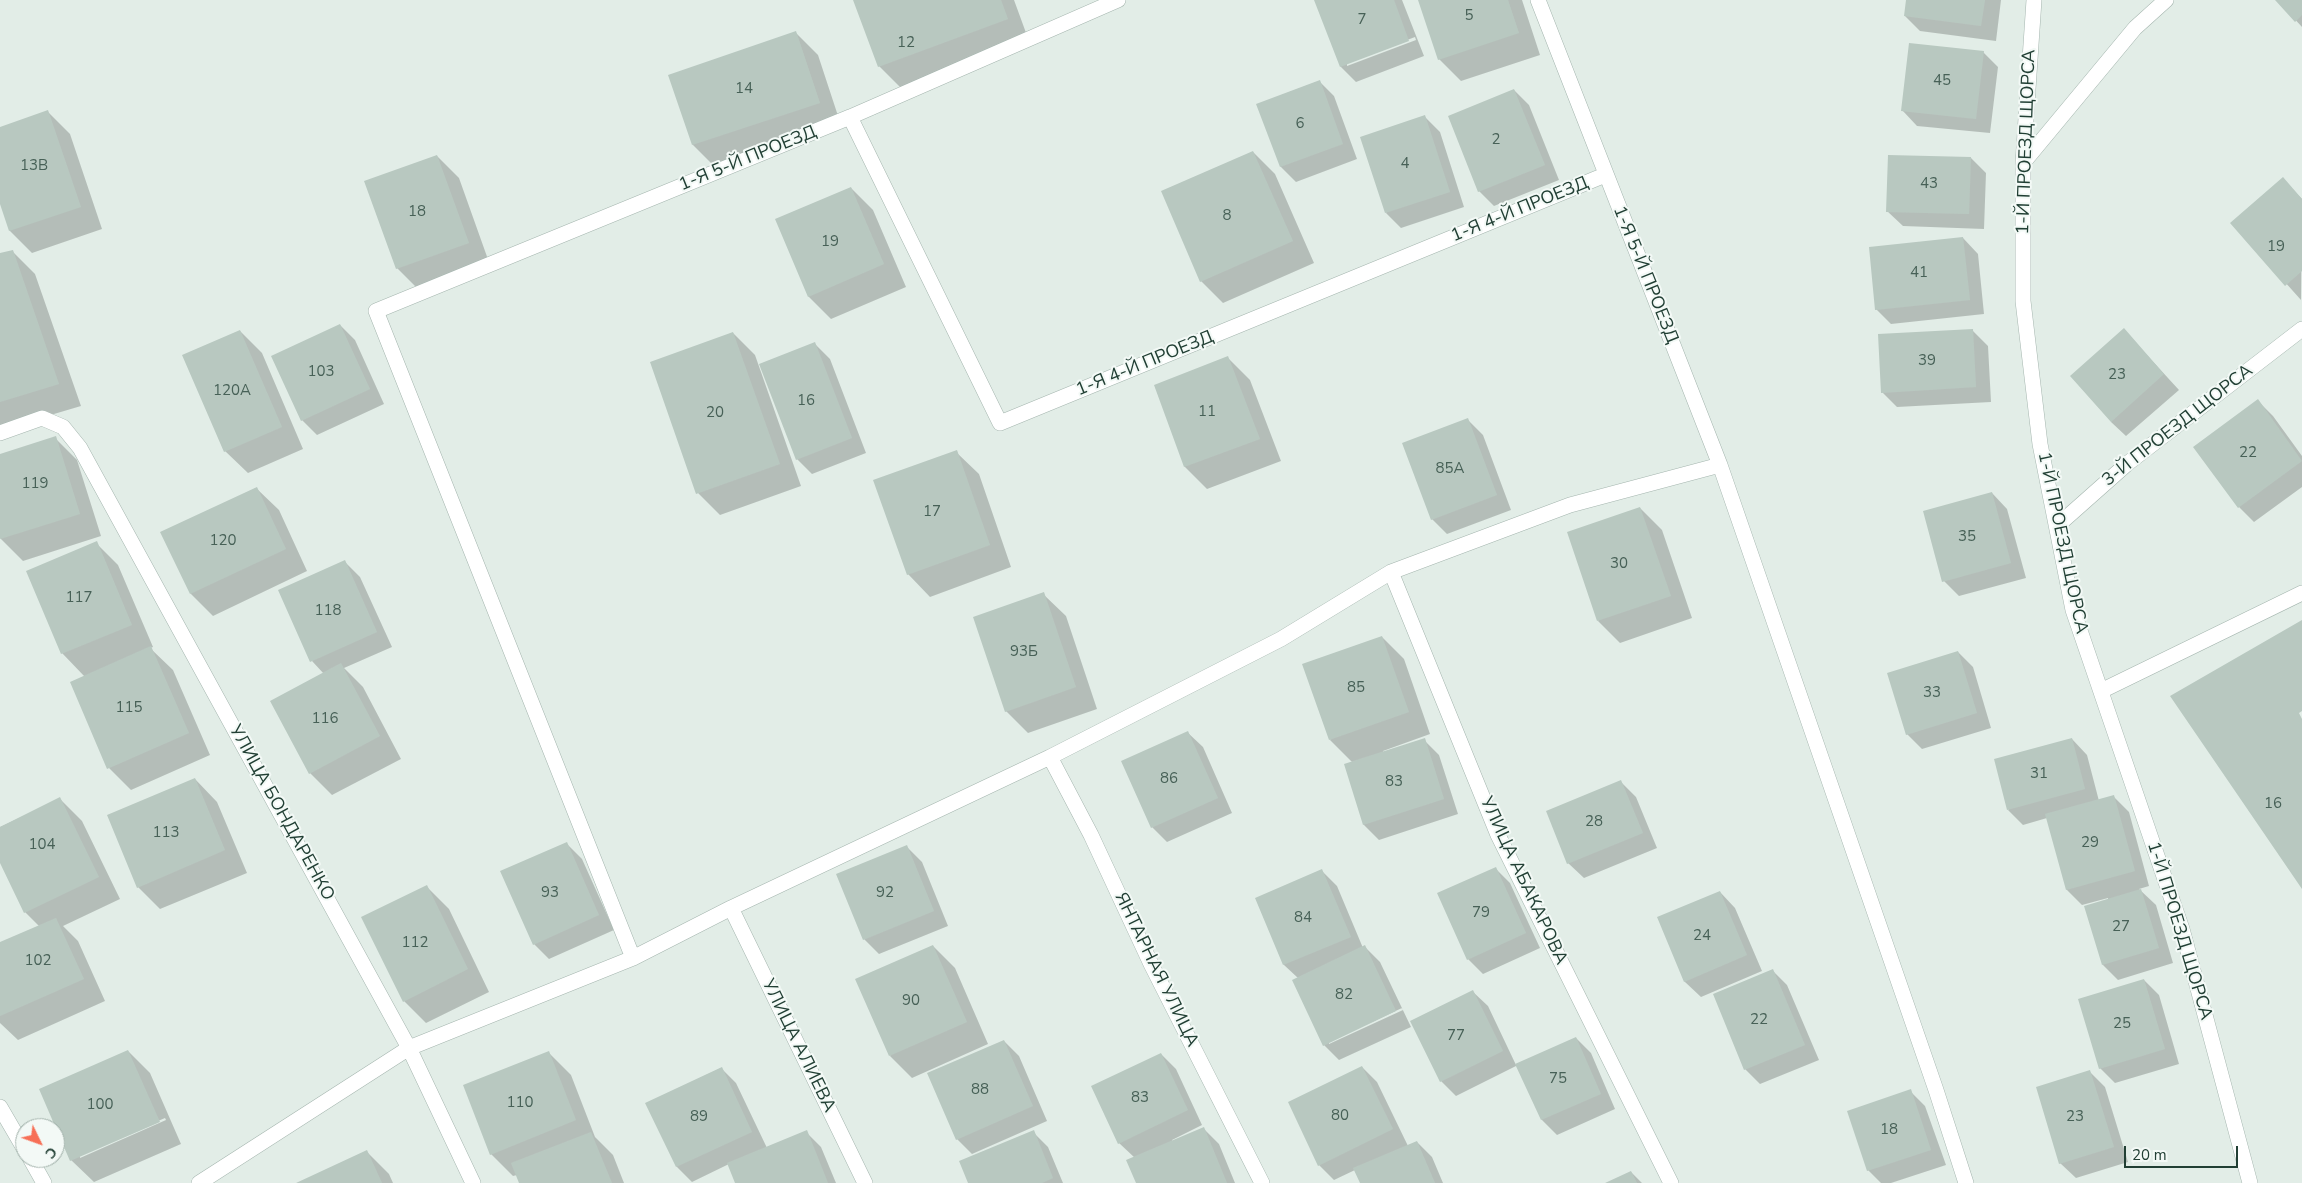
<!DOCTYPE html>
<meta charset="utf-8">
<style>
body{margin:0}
#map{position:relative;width:2302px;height:1183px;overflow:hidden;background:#e2ede7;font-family:"Nunito Sans",sans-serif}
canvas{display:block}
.north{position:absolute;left:15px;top:1118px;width:50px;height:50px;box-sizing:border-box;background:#f3f9f6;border:1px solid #9fafa8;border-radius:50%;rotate:132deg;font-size:14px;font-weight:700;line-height:20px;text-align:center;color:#213f34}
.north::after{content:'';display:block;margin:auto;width:18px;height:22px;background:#f76f56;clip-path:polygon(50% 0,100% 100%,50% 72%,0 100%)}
.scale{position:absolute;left:2124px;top:1146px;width:114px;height:22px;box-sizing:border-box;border:2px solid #213f34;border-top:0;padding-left:6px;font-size:15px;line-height:18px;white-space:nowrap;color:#213f34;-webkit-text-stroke:4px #f3f9f6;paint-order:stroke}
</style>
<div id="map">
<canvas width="2302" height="1183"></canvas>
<div class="north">С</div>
<div class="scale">20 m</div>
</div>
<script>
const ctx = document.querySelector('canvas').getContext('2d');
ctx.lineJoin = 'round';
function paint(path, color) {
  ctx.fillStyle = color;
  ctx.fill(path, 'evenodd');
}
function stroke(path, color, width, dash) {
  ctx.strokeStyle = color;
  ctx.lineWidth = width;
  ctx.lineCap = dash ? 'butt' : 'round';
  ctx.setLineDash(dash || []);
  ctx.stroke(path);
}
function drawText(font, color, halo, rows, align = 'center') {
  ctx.font = font + ' "Nunito Sans",sans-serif';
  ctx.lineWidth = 4;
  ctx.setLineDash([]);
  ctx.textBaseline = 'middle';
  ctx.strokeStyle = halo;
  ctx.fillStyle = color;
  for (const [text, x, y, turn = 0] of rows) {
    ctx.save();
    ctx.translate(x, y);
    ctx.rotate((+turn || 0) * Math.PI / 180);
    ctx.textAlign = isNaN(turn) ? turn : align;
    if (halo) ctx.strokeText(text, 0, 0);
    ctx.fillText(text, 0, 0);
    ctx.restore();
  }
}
paint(new Path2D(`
 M855 0H1014L1029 41 901 88 879 66Z
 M1315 0H1402L1424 56 1356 82 1341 67ZM1415 37 1416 40 1347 66V63Z
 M1420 0H1522L1540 55 1461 81 1439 59Z
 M1907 0H2001L1996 41 1920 31 1905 16Z
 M2277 0H2302V27Z
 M796 33 818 55 841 125 715 167 693 145 670 75Z
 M1983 52 1998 67 1990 133 1917 126 1902 110Z
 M1319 81 1334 96 1357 159 1296 182 1281 167 1258 104Z
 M1514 90 1529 105 1559 180 1494 206 1479 191Z
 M48 112 70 134 102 229 32 253 10 231 0 201V129Z
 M1425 117 1440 132 1464 207 1401 228 1386 213Z
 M1253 152 1275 174 1314 263 1223 303 1201 281Z
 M437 156 459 178 490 265 419 290 397 268Z
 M1971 158 1986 173 1984 229 1903 226 1887 211Z
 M2283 179 2302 199 2301 300 2232 223Z
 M851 188 873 210 906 287 831 319 809 297 777 220Z
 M1963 238 1978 254 1984 314 1891 324 1876 309Z
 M13 252 35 274 81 406 0 430V255Z
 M340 325 355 340 384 404 317 435 302 420Z
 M2124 330 2179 390 2126 436 2111 422Z
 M240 331 262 353 303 449 248 473 225 451Z
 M1973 331 1988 346 1991 402 1897 407 1882 392Z
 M733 333 755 355 801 486 720 515 698 493Z
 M815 344 830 359 866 453 812 474 797 459Z
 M1228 358 1250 380 1281 461 1207 489 1185 467 1155 386Z
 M2258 401 2273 416 2302 456V487L2254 522 2239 507 2195 447Z
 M1468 420 1483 435 1511 510 1447 534 1432 519Z
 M55 438 77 460 101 536 23 561 1 539 0 535V455Z
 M956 452 979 474 1011 567 930 597 908 574Z
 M256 488 279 510 307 571 213 616 191 594 162 533Z
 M1992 493 2007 509 2026 578 1959 596 1944 581Z
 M1640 508 1662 530 1692 618 1620 643 1598 621Z
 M96 543 118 565 153 647 150 648 173 670 210 755 131 790 109 768 85 677 62 653Z
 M345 562 360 577 392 647 344 668 363 687 401 759 332 795 310 773 324 674 312 661Z
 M1043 594 1066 616 1097 709 1028 733 1006 711Z
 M1382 637 1404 659 1430 734 1383 751 1384 753 1424 740 1439 755 1458 814 1379 840 1364 825 1345 765 1353 763 1330 740Z
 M1958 652 1973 667 1991 728 1922 749 1907 734Z
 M1187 732 1203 747 1232 813 1167 842 1152 827Z
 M2072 739 2087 755 2099 801 2114 797 2129 812 2149 886 2139 889 2156 905 2173 963 2118 980 2103 965 2086 907 2108 900V898L2082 905 2067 890 2047 818 2023 825 2008 810Z
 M195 779 217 802 247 873 160 909 138 887Z
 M1621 782 1636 797 1657 848 1584 878 1568 863Z
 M60 799 82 821 120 899 63 926 78 941 105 1001 18 1040 0 1023V944L39 926 25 912 0 860V827Z
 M566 843 582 859 614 930 549 959 534 944Z
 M907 847 922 862 948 926 879 954 864 939Z
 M1495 868 1510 883 1540 948 1483 974 1468 959Z
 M1322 871 1337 886 1363 948 1365 947 1380 962 1411 1027 1339 1060 1324 1045 1298 978 1284 965 1256 899ZM1402 1008 1403 1010 1329 1044V1042Z
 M427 887 449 909 489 992 426 1023 404 1001Z
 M1720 892 1735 908 1762 971 1701 997 1685 982 1659 918Z
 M933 946 955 968 988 1044 912 1078 890 1056Z
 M1772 970 1787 985 1819 1060 1760 1084 1745 1069Z
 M2144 980 2159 995 2179 1064 2115 1083 2100 1068Z
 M1472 991 1488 1006 1516 1065 1576 1038 1591 1053 1615 1109 1557 1135 1542 1120 1518 1065 1456 1096 1441 1081Z
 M1004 1041 1019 1056 1047 1121 972 1154 957 1139Z
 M128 1051 150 1073 181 1144 94 1182 71 1160ZM165 1118 166 1120 80 1158V1155Z
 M549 1053 571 1075 595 1137 613 1155 624 1183H520L517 1175 513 1176 491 1154Z
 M1161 1054 1176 1069 1202 1125 1172 1140 1173 1142 1204 1129 1219 1144 1235 1183H1137L1135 1158 1119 1143Z
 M1362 1067 1377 1082 1408 1146 1417 1142 1432 1157 1443 1183H1361L1355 1170 1334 1180 1319 1165Z
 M721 1068 736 1083 767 1148 806 1132 821 1147 836 1183H737L729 1164 692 1182 677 1167 647 1103Z
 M2090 1072 2105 1087 2128 1162 2076 1178 2060 1163Z
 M1910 1091 1925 1106 1946 1165 1891 1183H1881L1868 1170Z
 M1033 1132 1048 1147 1063 1183H969Z
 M367 1152 389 1174 393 1183H299Z
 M1631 1172 1642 1183H1608Z`), '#0003');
paint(new Path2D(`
 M853 0H1001L1008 19 878 67Z
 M1314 0H1394L1409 41 1340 67Z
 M1418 0H1508L1519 33 1438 60Z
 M1906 0H1985L1981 26 1904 16Z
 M2275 0H2302V15L2295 22Z
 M796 31 820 103 692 145 668 75Z
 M1909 43 1984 51 1976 119 1901 111Z
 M1320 80 1343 144 1280 167 1256 104Z
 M1514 89 1545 165 1478 192 1448 116Z
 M48 110 81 207 9 231 0 204V127Z
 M1425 115 1450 192 1385 213 1360 137Z
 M1253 151 1293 241 1200 282 1161 191Z
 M437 155 469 243 396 269 364 181Z
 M1888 155 1971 157 1969 214 1886 212Z
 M2283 177 2302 199V271L2285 286 2230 223Z
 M851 187 884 264 808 297 775 219Z
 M1963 237 1970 300 1875 310 1869 247Z
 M13 250 59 384 0 402V253Z
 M340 324 370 389 301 421 271 356Z
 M2124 328 2164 374 2111 422 2070 376Z
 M1973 329 1976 387 1881 393 1878 334Z
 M240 330 282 427 224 452 182 355Z
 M733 332 780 464 696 494 650 362Z
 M815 342 852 438 796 460 759 364Z
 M1228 356 1260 439 1184 467 1154 385Z
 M2258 399 2302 461 2238 508 2193 447Z
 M1468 418 1497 495 1431 520 1402 443Z
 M56 436 80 514 0 539V454Z
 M957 450 990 545 907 575 873 480Z
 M257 487 286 549 190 594 160 532Z
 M1992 492 2011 563 1942 582 1923 511Z
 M1640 507 1671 596 1597 621 1567 532Z
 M97 541 132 625 61 654 26 571Z
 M345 560 377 632 310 662 278 590Z
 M1044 592 1076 687 1005 712 973 617Z
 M2302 620V711L2299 713 2302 719V889L2170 696Z
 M1382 636 1409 712 1329 740 1302 664Z
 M151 646 189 733 107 769 70 682Z
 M1958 651 1977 713 1906 735 1887 673Z
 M341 663 380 736 309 774 270 701Z
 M1188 731 1218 798 1151 828 1121 761Z
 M1425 738 1444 799 1363 825 1344 764Z
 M2072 738 2085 789 2007 810 1994 759Z
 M195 778 225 850 137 888 107 815Z
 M1621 780 1643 833 1567 864 1546 811Z
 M2114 795 2135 871 2066 890 2045 814Z
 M60 797 99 877 24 913 0 863V827Z
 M567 842 599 915 533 945 500 871Z
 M907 845 934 911 863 940 836 874Z
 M1496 867 1526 933 1467 960 1437 893Z
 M1322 869 1351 937 1283 965 1255 898Z
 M427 885 468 969 403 1002 361 917Z
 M2141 889 2159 948 2102 965 2084 906Z
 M1720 891 1747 955 1684 982 1657 917Z
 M56 918 84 979 0 1016V942Z
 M933 945 967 1022 889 1056 855 979Z
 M1365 945 1396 1011 1323 1046 1292 980Z
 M1773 969 1805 1045 1744 1070 1713 994Z
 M2144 979 2165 1049 2099 1069 2078 999Z
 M1473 990 1503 1051 1440 1082 1410 1021Z
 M1576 1037 1601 1094 1541 1120 1515 1064Z
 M1004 1040 1033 1106 956 1140 927 1073Z
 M128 1050 160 1122 70 1161 39 1089Z
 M549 1051 576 1120 490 1155 463 1085Z
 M1161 1053 1188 1110 1118 1144 1091 1086Z
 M1362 1066 1393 1129 1318 1166 1288 1102Z
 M722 1067 752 1132 676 1167 645 1103Z
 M2090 1070 2114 1147 2059 1164 2036 1087Z
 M1911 1089 1931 1150 1867 1171 1847 1111Z
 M1204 1127 1227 1183H1136L1126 1160Z
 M807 1130 828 1183H735L727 1163Z
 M1034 1130 1053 1178 1042 1183H968L959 1161Z
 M591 1132 612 1183H519L511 1163Z
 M1417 1141 1435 1183H1360L1353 1168Z
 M367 1150 382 1183H296Z
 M1631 1171 1637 1183H1605Z`), '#b8c8c0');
const minor = new Path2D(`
 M1538 0 1720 465 1936 1090 1966 1183
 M2034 0 2023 163V301L2040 444 2073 610 2182 929 2250 1183
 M850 117 1000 423 1605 175
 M2023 163 2135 28 2166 0
 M0 433 42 418 63 427 80 448 409 1048 473 1183
 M2057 526 2128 463 2302 329
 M1391 572 1498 835 1671 1183
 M2101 691 2302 593
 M1050 757 1091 835 1151 964 1262 1183
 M731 908 865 1183
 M633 958 376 311 850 117 1118 0
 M0 1107 25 1150
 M30 1158 44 1183
 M199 1183 409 1048 633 958 731 908 1050 757 1281 639 1391 572 1570 505 1720 465`);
stroke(minor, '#a4b5ae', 16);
stroke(minor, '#fff', 15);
drawText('15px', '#476157', null, [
 ["5",1469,16],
 ["7",1362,20],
 ["12",906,43],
 ["45",1942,81],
 ["14",744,89],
 ["6",1300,124],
 ["2",1496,140],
 ["4",1405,164],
 ["13В",34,166],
 ["43",1929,184],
 ["18",417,212],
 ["8",1227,216],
 ["19",830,242],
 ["19",2276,247],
 ["41",1919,273],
 ["39",1927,361],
 ["103",321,372],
 ["23",2117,375],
 ["120А",232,391],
 ["16",806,401],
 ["11",1207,412],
 ["20",715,413],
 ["22",2248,453],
 ["85А",1450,469],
 ["119",35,484],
 ["17",932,512],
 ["35",1967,537],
 ["120",223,541],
 ["30",1619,564],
 ["117",79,598],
 ["118",328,611],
 ["93Б",1024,652],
 ["85",1356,688],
 ["33",1932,693],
 ["115",129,708],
 ["116",325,719],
 ["31",2039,774],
 ["86",1169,779],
 ["83",1394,782],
 ["16",2273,804],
 ["28",1594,822],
 ["113",166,833],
 ["29",2090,843],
 ["104",42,845],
 ["93",550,893],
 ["92",885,893],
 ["79",1481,913],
 ["84",1303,918],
 ["27",2121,927],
 ["24",1702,936],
 ["112",415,943],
 ["102",38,961],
 ["82",1344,995],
 ["90",911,1001],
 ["22",1759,1020],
 ["25",2122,1024],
 ["77",1456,1036],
 ["75",1558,1079],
 ["88",980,1090],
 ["83",1140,1098],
 ["110",520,1103],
 ["100",100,1105],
 ["80",1340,1116],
 ["89",699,1117],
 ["23",2075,1117],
 ["18",1889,1130]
]);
drawText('18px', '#213f34', '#f3f9f6', [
 ["1-Й ПРОЕЗД ЩОРСА",2027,142,-88],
 ["1-Я 5-Й ПРОЕЗД",748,159,-22],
 ["1-Я 4-Й ПРОЕЗД",1520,210,-22],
 ["1-Я 5-Й ПРОЕЗД",1645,275,68],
 ["1-Я 4-Й ПРОЕЗД",1145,364,-22],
 ["3-Й ПРОЕЗД ЩОРСА",2178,426,-38],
 ["1-Й ПРОЕЗД ЩОРСА",2062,543,78],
 ["УЛИЦА БОНДАРЕНКО",281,813,61],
 ["УЛИЦА АБАКАРОВА",1523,881,65],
 ["1-Й ПРОЕЗД ЩОРСА",2179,931,73],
 ["ЯНТАРНАЯ УЛИЦА",1156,970,64],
 ["УЛИЦА АЛИЕВА",798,1046,64]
]);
</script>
